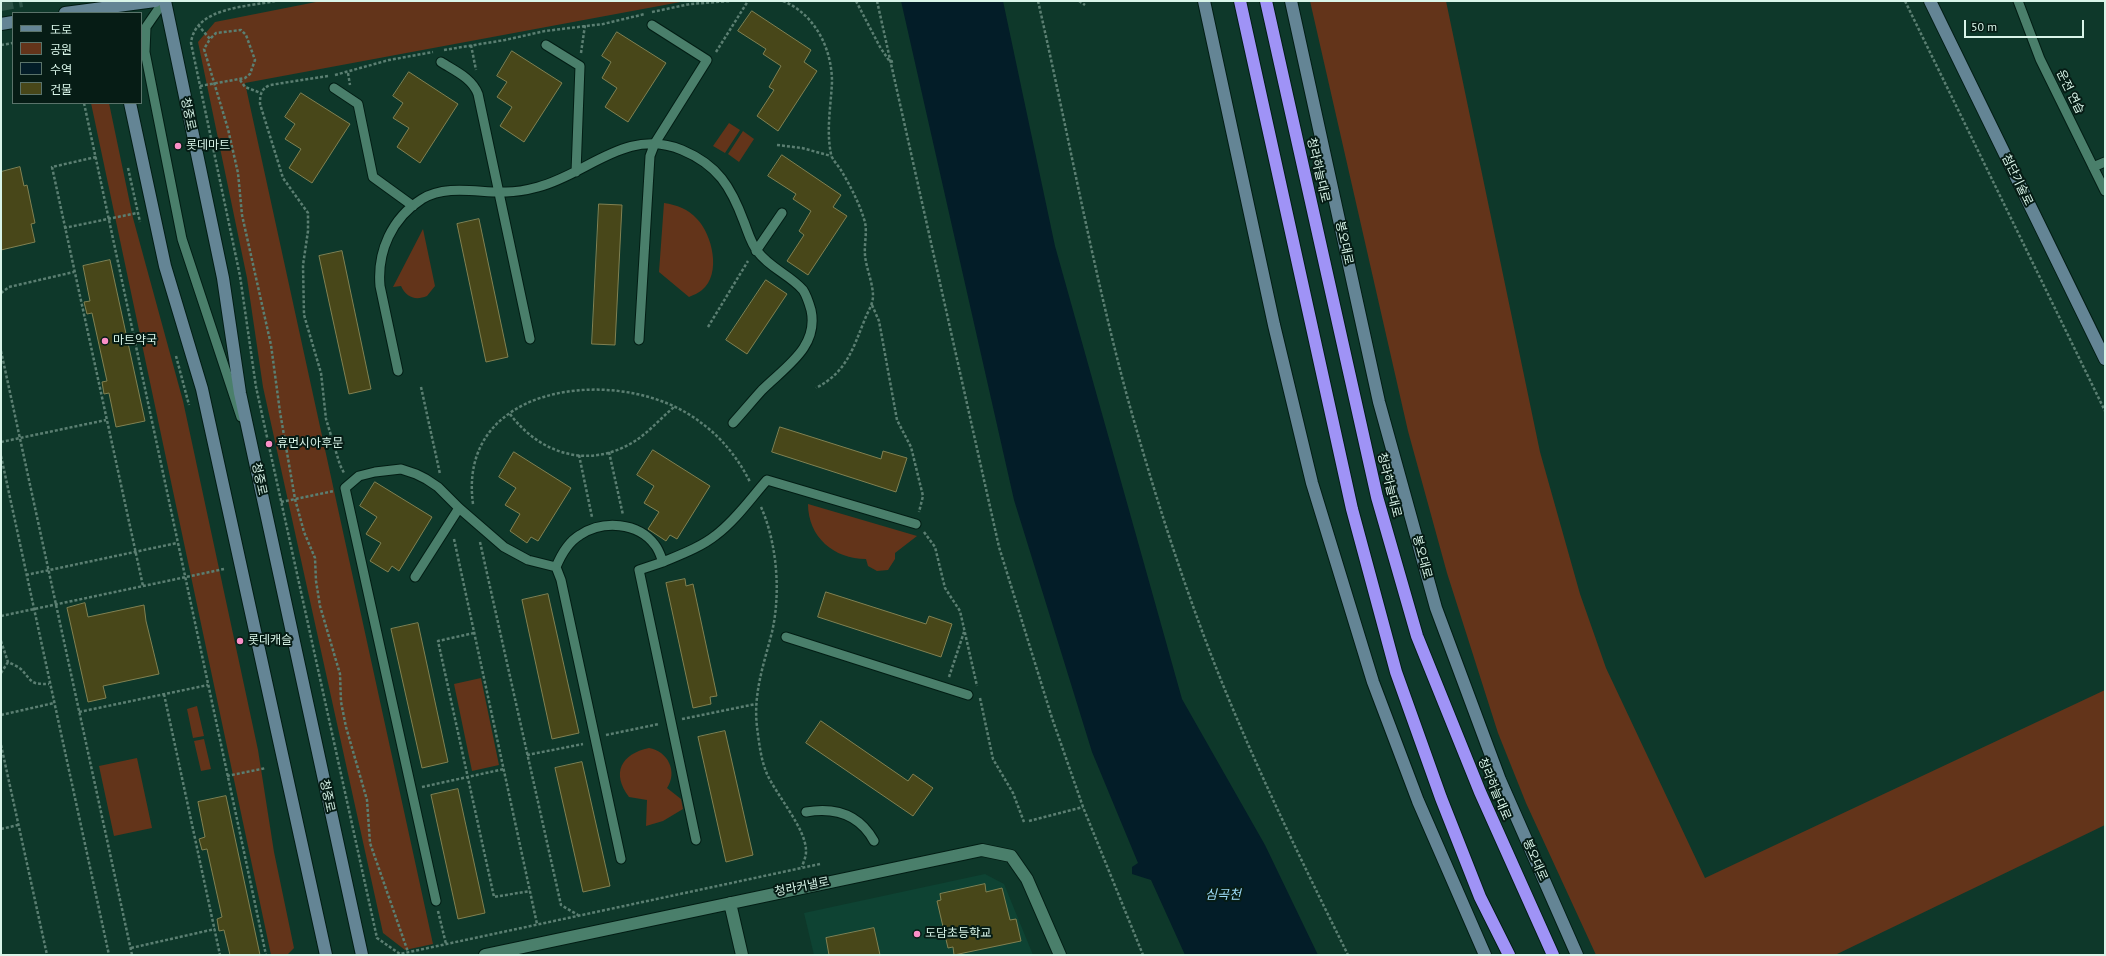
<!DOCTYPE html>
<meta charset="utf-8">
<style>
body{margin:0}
#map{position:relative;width:2106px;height:956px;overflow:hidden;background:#0e382a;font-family:"PT Sans","Noto Sans KR",sans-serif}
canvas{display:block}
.frame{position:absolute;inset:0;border:2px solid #d9f5e9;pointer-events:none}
.legend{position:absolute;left:12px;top:12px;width:130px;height:92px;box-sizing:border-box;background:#061c15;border:1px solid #5a736a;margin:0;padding:5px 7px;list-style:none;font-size:12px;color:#d9f5e9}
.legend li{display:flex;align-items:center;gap:8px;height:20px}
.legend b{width:20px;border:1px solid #5a736a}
.scale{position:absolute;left:1964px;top:20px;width:120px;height:18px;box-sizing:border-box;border:2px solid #d9f5e9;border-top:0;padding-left:5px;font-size:12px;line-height:14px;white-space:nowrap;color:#d9f5e9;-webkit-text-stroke:3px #061c15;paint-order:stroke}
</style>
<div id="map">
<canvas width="2106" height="956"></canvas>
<div class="frame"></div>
<ul class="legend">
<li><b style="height:5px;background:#648595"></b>도로</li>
<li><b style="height:11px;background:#63341a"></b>공원</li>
<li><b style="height:11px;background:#031d28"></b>수역</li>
<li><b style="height:11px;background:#484719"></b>건물</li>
</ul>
<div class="scale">50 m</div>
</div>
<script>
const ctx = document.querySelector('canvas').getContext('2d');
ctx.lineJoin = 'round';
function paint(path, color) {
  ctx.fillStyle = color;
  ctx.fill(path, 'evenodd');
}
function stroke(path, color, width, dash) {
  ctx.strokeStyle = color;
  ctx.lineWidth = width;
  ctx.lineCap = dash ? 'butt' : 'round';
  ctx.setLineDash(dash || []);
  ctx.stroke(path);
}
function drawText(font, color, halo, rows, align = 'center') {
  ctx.font = font + ' "PT Sans","Noto Sans KR",sans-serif';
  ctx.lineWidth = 4;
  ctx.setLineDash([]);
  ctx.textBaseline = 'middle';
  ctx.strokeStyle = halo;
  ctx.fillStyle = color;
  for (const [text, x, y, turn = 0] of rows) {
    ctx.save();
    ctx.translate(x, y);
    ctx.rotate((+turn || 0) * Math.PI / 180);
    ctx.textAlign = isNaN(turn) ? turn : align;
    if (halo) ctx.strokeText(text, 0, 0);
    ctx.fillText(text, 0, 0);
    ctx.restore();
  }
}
paint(new Path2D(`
 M985 874 1004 884 1033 955H814L804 913Z`), '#0e4333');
paint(new Path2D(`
 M321 1H686L245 83 433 944 405 950 383 933 263 387 247 278 198 42 215 22Z
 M1310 1H1446L1540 452 1580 594 1606 668 1705 878 2105 690V825L1835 955H1596L1526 803 1498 733 1447 573 1408 431Z
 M91 103H109L133 218 183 401 258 750 274 852 294 948 287 955H271Z
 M729 123 740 130 725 153 713 146Z
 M743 131 754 139 739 162 728 154Z
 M664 203C677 205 688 209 697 219 712 234 722 274 702 290 699 293 693 295 689 297L659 272Z
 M423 229 435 286 427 296C415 301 406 297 401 286L393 287Z
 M808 504 917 536 895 553V559L888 570 877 571 868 566 866 559C834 559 808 537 808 504Z
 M481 678 499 765 472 771 454 684Z
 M197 706 204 736 193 738 187 709Z
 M204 739 211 769 201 771 194 741Z
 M649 748C668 751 678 772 667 788L681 799 683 809 663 821 646 826 647 800 629 797C611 773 621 754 649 748Z
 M137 758 152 828 114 836 99 766Z`), '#63341a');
paint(new Path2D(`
 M901 1H1003L1055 246 1182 699 1265 845 1318 955H1185L1151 880 1132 874V867L1138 863 1092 752 1014 500Z`), '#031d28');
const building = new Path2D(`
 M752 11 811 50 804 62 817 71 778 131 757 116 774 90 769 87 781 66 763 54 766 49 738 31Z
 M617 32 666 63 628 122 605 107 617 88 602 78 611 62 602 56Z
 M512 51 562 83 524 142 500 126 512 107 497 97 507 82 497 76Z
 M409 72 458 104 420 163 397 147 409 128 393 118 403 103 393 96Z
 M301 93 350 124 312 183 289 168 301 149 285 139 295 124 285 117Z
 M782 155 841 195 833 207 847 216 808 275 787 261 804 235 799 231 811 211 793 199 796 194 768 176Z
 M20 167 24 186 27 185 35 223 31 224 35 242 1 250V172Z
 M599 204 622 205 615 345 592 344Z
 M479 219 508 357 486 362 457 224Z
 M342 251 371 389 349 394 319 256Z
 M110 260 145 421 116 427 109 393 104 394 102 382 107 381 92 313 87 314 84 302 90 301 83 266Z
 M766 280 787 294 747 354 726 340Z
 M780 427 881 459 883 451 907 458 896 492 772 452Z
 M653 450 710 486 677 539 670 535 666 541 648 529 659 512 644 503 654 486 637 475Z
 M514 452 571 488 538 541 531 537 527 543 510 531 520 514 505 505 516 488 499 477Z
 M375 482 432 517 399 571 392 566 388 572 370 561 381 543 366 534 377 517 360 506Z
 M685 579 686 586 693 584 717 696 710 697 711 704 693 708 666 583Z
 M826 592 926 624 929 616 952 624 941 657 818 617Z
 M548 594 579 733 552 739 522 600Z
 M85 603 88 617 144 605 146 621 159 674 103 686 106 698 88 702 67 608Z
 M418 623 448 762 422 768 391 629Z
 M821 721 908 781 913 774 933 788 913 816 806 743Z
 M725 731 753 855 726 862 698 737Z
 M582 762 610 886 583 892 555 768Z
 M458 789 485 913 458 919 431 795Z
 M226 796 260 955H230L224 930 219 931 217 919 222 917 207 849 202 850 199 839 205 837 198 802Z
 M985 884 986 892 1002 888 1010 920 1016 919 1021 941 954 955 953 947 948 948 937 901 941 900 940 894Z
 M874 928 880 955H829L826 938Z`);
paint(building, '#484719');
stroke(building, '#818152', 1);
stroke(new Path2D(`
 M1 5 22 1`), '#2c5447', 12, [12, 6]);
const lane = new Path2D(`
 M164 1 146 27 145 52 182 239 241 417
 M2018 1 2040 59 2105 191
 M546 45 580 66 576 172
 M441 62C455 71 472 78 478 94L530 339
 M334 88 358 104 373 177 413 206
 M2093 167 2105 162
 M756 251 782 213
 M639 340 650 156 655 143 707 60 652 25
 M398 371 380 286C377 251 392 218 422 199 447 184 479 193 506 192 517 192 527 190 538 187 588 174 626 127 682 150 718 165 731 187 744 222 748 232 751 244 758 252 770 268 790 275 803 290 807 296 809 303 811 310 819 347 785 367 762 390 752 401 743 412 733 423
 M663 562 639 570 696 840
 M556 567 561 580 621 859
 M415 577 459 508
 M786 637 968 695
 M806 812C835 807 859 814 874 841
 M436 901 345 488 359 476 375 472 401 469 416 474 426 479 438 487 459 508 504 547 528 560 556 567C561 555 568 542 580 535 603 520 638 522 655 545 659 550 661 557 663 562 682 554 701 547 716 535 736 520 751 498 767 480L916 524`);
const street = new Path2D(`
 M730 903 742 955
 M485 955 982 850 1011 856 1027 879 1060 955`);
const secondary = new Path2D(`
 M165 1 223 278 240 393 362 955
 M1204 1 1274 325 1312 483 1373 682 1418 801 1485 955
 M1291 1 1379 402 1436 608 1500 780 1577 955
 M1930 1 2105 359
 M65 13 155 1
 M1 24 13 22
 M130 103 165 266 202 389 326 955`);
const highway = new Path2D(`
 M1240 1 1352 509 1396 672 1441 798 1480 897 1509 955
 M1266 1 1377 497 1417 636 1480 792 1553 955`);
stroke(lane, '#021d14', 11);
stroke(street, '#021d14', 14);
stroke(secondary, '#021d14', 14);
stroke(highway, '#021d14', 14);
stroke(new Path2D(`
 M275 1C247 7 195 7 191 43L240 276 256 387 377 938 400 954 820 864
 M783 1C815 14 832 49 832 82 831 105 826 130 831 154 832 160 839 166 842 172 851 187 859 203 864 219 868 230 864 243 865 255 866 268 873 283 873 296 873 304 868 311 865 319 853 348 847 372 816 388
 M856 1 880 47 890 62 894 61
 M877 1 999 547 1052 718 1083 807 1143 955
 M1038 1C1068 132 1092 266 1127 396 1152 486 1181 578 1215 665 1254 764 1301 860 1348 955
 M1079 1 1085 5
 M1905 1 2105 411
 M652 12 690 4 731 1
 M198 25 210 39 204 49 228 129 238 173 242 215 271 345 280 412 295 499 304 532 315 558 316 581 320 606 340 674 341 702 346 727 367 800 370 843 408 952
 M1 45 13 43
 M471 45 476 70
 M444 50 505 40 545 31 603 24 645 14
 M716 52 748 1
 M581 53 585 25
 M348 73 350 85
 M335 75 389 60 433 52
 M328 76 270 85C261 89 260 94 260 104L283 178 308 213V231L303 265 304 315 321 373 326 419 340 465 344 473
 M240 80 245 87 261 93
 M200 86 245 78 250 74 255 60 246 35 241 30 216 33 210 39
 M84 103 266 955
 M777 145 802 148 831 156
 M96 157 52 167 143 586
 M128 168 140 222
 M64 228 137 213
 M1 293 9 287 74 272
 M872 305 879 321 897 420 911 447 923 496 919 512
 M708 327 748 261
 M1 351 132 955
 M176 356 189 405
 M421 387 440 474
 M510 414C540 454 589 470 635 441 649 432 661 418 674 407
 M1 442 106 420
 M609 452 623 515
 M579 455 592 517
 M1 456 109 955
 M281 502 334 491
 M473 504C457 386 607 367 685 412 714 429 735 452 750 482
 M761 507C777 543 781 593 772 632 764 664 753 693 757 727 759 743 761 760 767 774 777 796 807 830 806 852 806 857 803 863 802 867
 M924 532 935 547 945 588 960 611 977 686
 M454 539 537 924
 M480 542 561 905 578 915
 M26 575 177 543
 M1 616 224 569
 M474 633 438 641 494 897 530 891
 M1 641 8 662C12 664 19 667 22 670 33 683 31 684 49 684
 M1 673 8 662
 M949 677 964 632
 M164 694 220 955
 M980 698 993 759 1013 793 1024 822
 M79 712 208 685
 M1 715 54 703
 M682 719 756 704
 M606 735 659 724
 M1 745 47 955
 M527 755 583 744
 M227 776 266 768
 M422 787 504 769
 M1029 821 1083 807
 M1 829 18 825
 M438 911 446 944
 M131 948 215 929`), '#5b7f72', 2.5, [3, 2]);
stroke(lane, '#4a7f6b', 9);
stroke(street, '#4a7f6b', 12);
stroke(secondary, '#648595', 12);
stroke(highway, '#9f93f6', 12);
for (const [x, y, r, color] of [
 [178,146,4,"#fa8fc7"],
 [105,341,4,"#fa8fc7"],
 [269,444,4,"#fa8fc7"],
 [240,641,4,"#fa8fc7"],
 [917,934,4,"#fa8fc7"]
]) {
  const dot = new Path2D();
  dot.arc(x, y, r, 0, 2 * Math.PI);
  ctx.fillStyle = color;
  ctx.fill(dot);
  stroke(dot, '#061c15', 1.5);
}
drawText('12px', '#d9f5e9', '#061c15', [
 ["운전 연습",2070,92,64],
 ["청중로",188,114,78],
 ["청라하늘대로",1318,170,77],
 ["첨단기술로",2017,180,64],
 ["봉오대로",1344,243,78],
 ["청중로",259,479,78],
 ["청라하늘대로",1389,485,76],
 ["봉오대로",1422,557,75],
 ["청라하늘대로",1494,789,67],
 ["청중로",327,796,78],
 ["봉오대로",1535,860,66],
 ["청라커낼로",802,887,-11]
]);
drawText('12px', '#d9f5e9', '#061c15', [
 ["롯데마트",186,146],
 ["마트약국",113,341],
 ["휴먼시아후문",277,444],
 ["롯데캐슬",248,641],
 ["도담초등학교",925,934]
], 'left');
drawText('italic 13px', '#9ddbf8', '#061c15', [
 ["심곡천",1223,895]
]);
</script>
